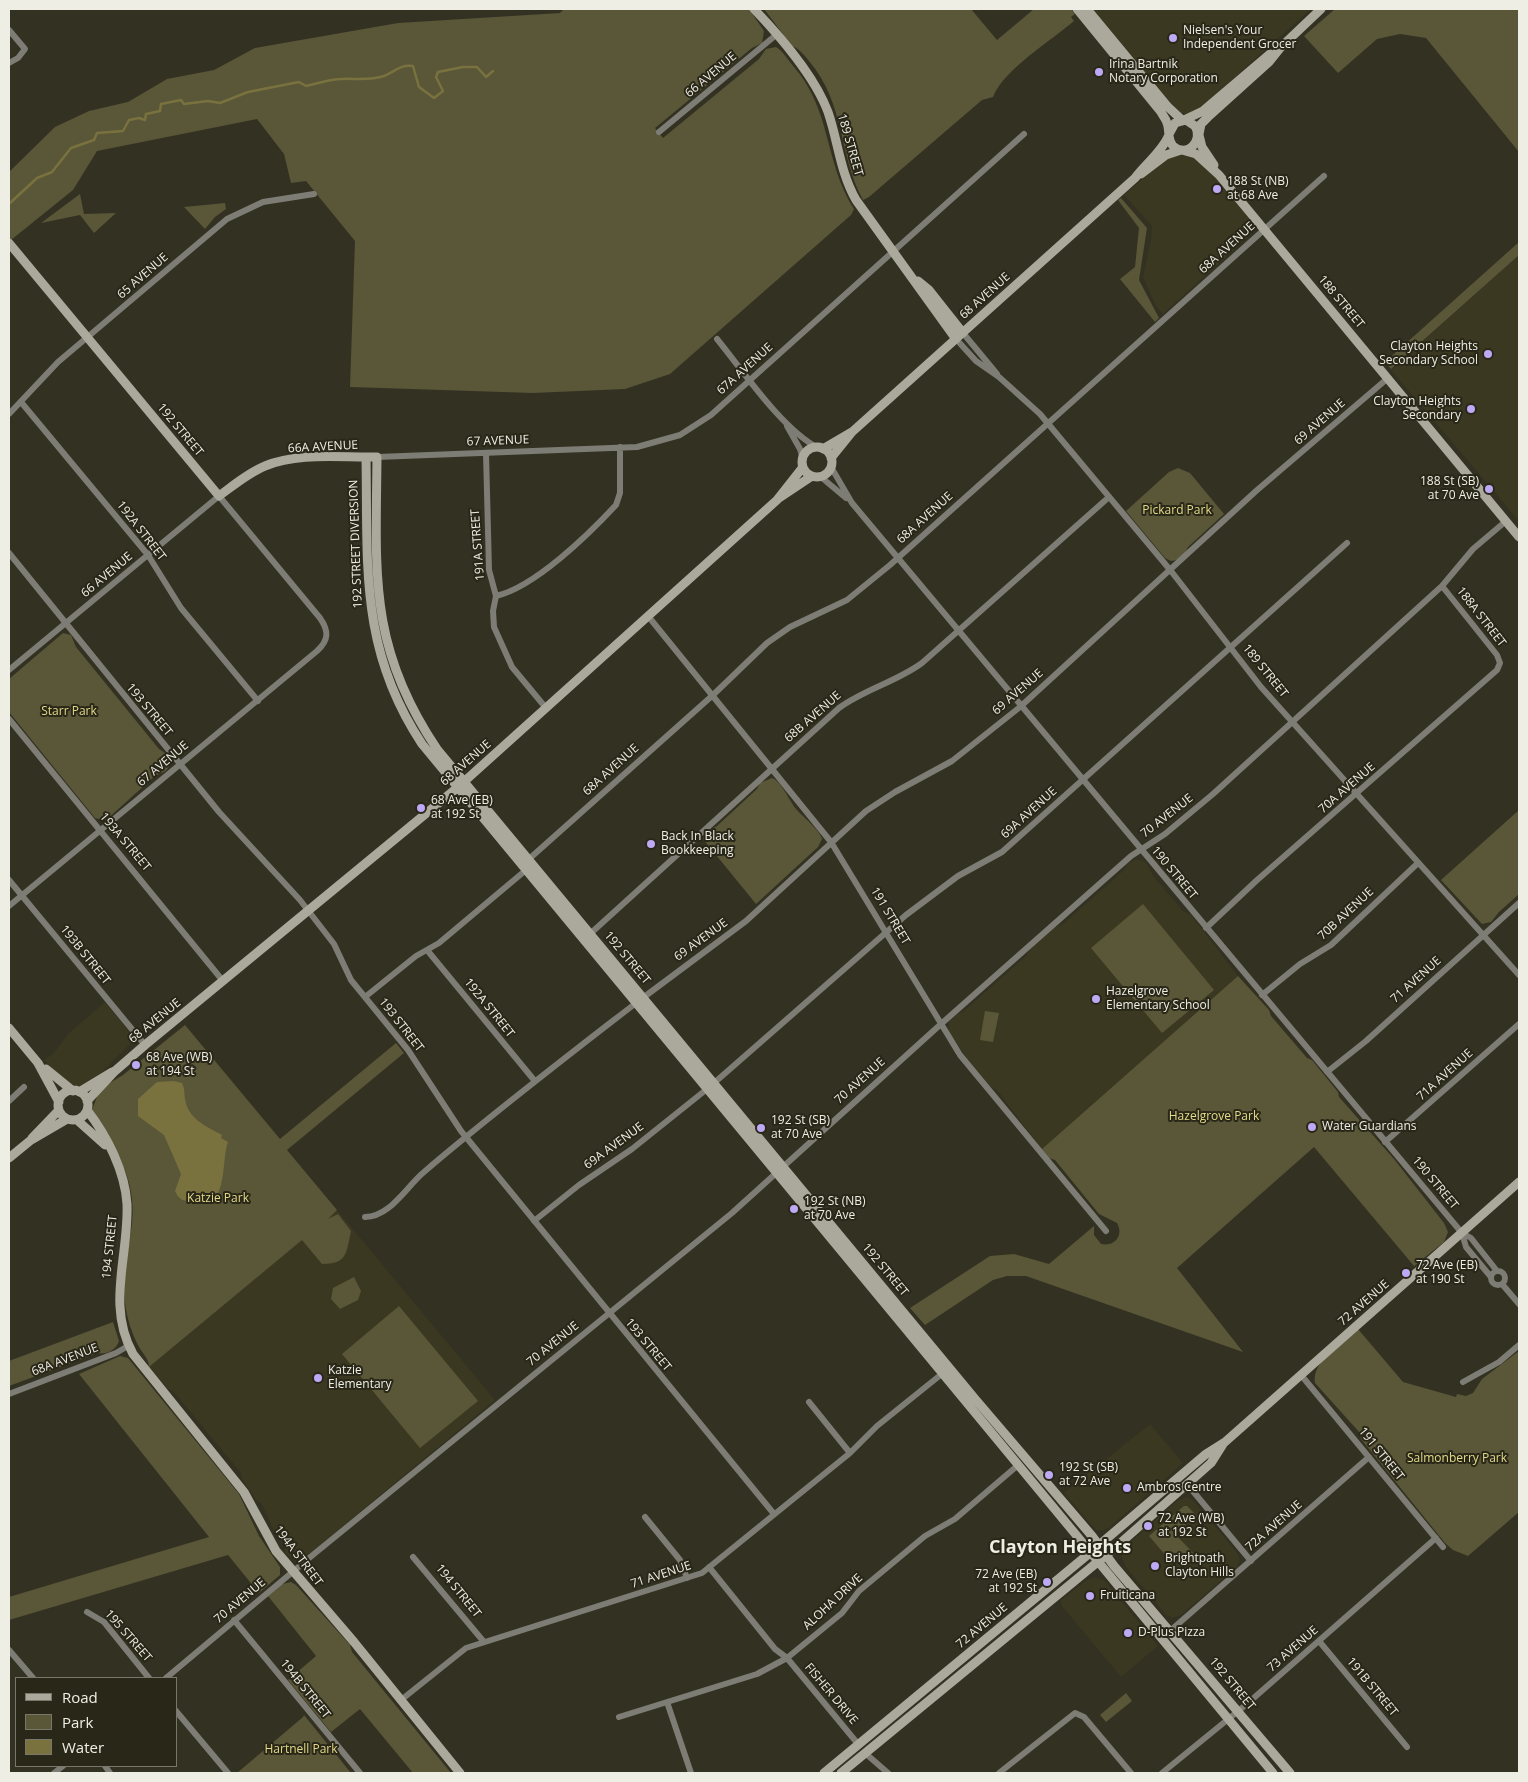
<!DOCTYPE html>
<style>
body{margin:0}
#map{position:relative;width:1528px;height:1782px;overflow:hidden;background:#333122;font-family:"Open Sans",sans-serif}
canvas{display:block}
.frame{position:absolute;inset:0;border:10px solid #efeee4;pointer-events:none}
.legend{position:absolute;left:15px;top:1677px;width:162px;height:90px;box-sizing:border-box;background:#292718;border:1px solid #78776a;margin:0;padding:6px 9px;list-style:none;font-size:15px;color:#efeee4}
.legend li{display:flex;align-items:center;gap:10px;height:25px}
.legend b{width:25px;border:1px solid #78776a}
</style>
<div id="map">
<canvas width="1528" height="1782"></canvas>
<div class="frame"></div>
<ul class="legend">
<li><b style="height:6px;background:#aaa99c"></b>Road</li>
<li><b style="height:14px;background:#5a5638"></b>Park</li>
<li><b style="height:14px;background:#79723f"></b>Water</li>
</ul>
</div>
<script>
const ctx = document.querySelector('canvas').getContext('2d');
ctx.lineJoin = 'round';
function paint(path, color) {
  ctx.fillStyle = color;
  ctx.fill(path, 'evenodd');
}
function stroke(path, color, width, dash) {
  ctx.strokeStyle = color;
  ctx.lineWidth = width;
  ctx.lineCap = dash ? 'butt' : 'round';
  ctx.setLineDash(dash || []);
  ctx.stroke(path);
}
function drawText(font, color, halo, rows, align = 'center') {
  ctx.font = font + ' "Open Sans",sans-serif';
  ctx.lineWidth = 4;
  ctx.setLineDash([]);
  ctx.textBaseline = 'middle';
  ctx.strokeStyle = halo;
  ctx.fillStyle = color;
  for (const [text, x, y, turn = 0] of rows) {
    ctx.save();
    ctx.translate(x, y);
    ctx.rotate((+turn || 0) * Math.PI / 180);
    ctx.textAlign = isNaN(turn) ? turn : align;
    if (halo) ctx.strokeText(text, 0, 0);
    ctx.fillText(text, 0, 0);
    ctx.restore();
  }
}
paint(new Path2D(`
 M1093 9H1311L1198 110 1188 115 1177 112Z
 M1188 153 1205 166 1238 204 1252 223 1253 229 1250 235 1163 314 1156 306 1143 277 1151 240 1152 226 1124 195 1168 157Z
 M1519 255V521L1391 370Z
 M1136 859 1146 862 1153 876 1183 911 1191 915 1238 976 1042 1149 997 1090 990 1086 966 1057 949 1032V1022L957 1014 963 1012 1027 955 1030 949 1055 927 1062 925 1124 870 1127 864Z
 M105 1002 130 1032 132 1042 100 1074 84 1086H73L61 1079 44 1060 53 1054 68 1034Z
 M337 1210 495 1400 303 1559 296 1561 285 1553V1548L273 1529 262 1504 256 1500 242 1479 241 1473 173 1391 168 1389 149 1367Z
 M1150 1424 1183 1463 1110 1527 1105 1530H1096L1064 1493Z
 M1187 1497 1193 1500 1238 1554 1240 1560 1236 1568 1181 1615 1173 1618 1166 1615 1125 1566 1121 1555 1125 1547 1177 1501Z
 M1095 1577 1105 1581 1158 1646 1121 1677 1062 1606 1061 1600 1087 1580Z`), '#3a3821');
paint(new Path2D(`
 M564 9H749L764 31 762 43 752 48 655 128 663 138 759 59 766 49 776 47C783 51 788 60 794 67 832 111 824 162 854 209L851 215 670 374 625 389 533 393 350 387 355 241 306 181 291 183 284 154 257 119 97 151 73 190 11 240 10 238 9 172 55 127 89 111 128 102 167 79 214 70 255 48 398 23 560 13Z
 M764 9H971L997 40 1034 9H1071L1075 14 1071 17 1074 21C1051 41 1004 69 993 97L982 100 869 197 863 200C838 154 846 105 809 61 804 55 800 49 792 46Z
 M1335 9H1519V152L1426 38 1400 34 1377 39 1338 73 1304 36Z
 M80 194 84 214 116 213 94 233 80 215 41 223Z
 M1121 198 1147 228 1139 280 1159 318 1155 322 1120 279 1135 267 1139 228 1118 200Z
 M225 203 226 209 215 217 205 229 184 207Z
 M1519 242V255L1391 369 1385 362Z
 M1178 468 1190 473 1224 514 1188 547C1185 554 1180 560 1171 561L1165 558 1126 511 1169 472Z
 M63 633 71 635 76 647 159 749 165 753 170 760C170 769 165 773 156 775L105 821 95 818 9 712V679Z
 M772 778C781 781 789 800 796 809 803 817 820 830 822 839L818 847 756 904 703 839 705 833 717 826 757 789 760 783Z
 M1519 810V894L1499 912 1491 922 1482 924 1441 880Z
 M1143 904 1214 990 1162 1033 1091 948Z
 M1238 976 1269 1010 1271 1016 1307 1058 1312 1060 1338 1092 1339 1097 1394 1159 1444 1223 1448 1232 1444 1242 1414 1266 1314 1147 1177 1268 1243 1352 1026 1276H1007L993 1280 925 1325 910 1308 990 1256 1014 1254 1049 1264 1094 1226V1235L1101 1244C1115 1247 1124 1235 1117 1223L1099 1214 1055 1160 1049 1158 1042 1149Z
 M985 1011 999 1013 993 1042 980 1040Z
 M185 1025 280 1139 396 1043 404 1053 287 1150 337 1210 328 1219 338 1214 351 1231C346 1253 348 1264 322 1264L302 1240 149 1367C149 1359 143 1354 139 1347 132 1334 127 1319 125 1303 122 1277 129 1249 132 1223 137 1178 114 1146 92 1110L98 1094 108 1084 123 1075Z
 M354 1277 361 1291 358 1300 340 1309 331 1299 333 1288Z
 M399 1306 478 1401 420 1448 342 1354Z
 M113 1322 119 1341C116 1350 107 1355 98 1353L9 1386V1361Z
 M1358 1329 1403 1382 1456 1397 1457 1394 1466 1396 1473 1393 1482 1379 1519 1351V1512L1468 1556 1453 1550 1445 1543 1361 1439 1360 1433 1315 1383C1311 1361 1344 1342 1358 1329Z
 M120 1356 128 1358 239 1494 259 1536 280 1567V1575L259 1593 228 1555 9 1620V1597L209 1537 79 1374Z
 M1184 1506H1187L1197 1516 1174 1533 1198 1558 1183 1566 1176 1562 1173 1564 1149 1536Z
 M291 1582 296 1585 350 1645 352 1652 451 1773H413L360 1709 331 1732 288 1680 316 1656 268 1596 282 1584Z
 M1126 1693 1132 1701 1106 1722 1100 1715Z
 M304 1715 351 1773H237L303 1717Z`), '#5a5638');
paint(new Path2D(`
 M174 1081 182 1083C185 1089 184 1093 185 1099 188 1119 206 1126 222 1135L221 1138 228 1142C222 1156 227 1197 208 1202 202 1203 198 1202 193 1201 183 1201 180 1201 175 1191L181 1174 164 1135 138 1116V1099L157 1082Z`), '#79723f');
stroke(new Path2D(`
 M9 204 37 178 52 172 71 148 94 140 97 133 123 131 129 120 139 118 145 120 146 114 160 111 161 104 181 100 184 104 208 101 220 103 248 92 299 82 306 86C317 84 330 79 341 79 355 78 370 81 384 76 394 72 401 64 413 66L419 87 434 98 443 91 436 77 438 72 463 67H477L486 77 493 71`), '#79723f', 2.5);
stroke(new Path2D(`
 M9 30 25 49 18 58 9 63
 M659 132 776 35
 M963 333 997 374
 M717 339C744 372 781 428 818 448
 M956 339 976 361 999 377 1040 414 1171 571 1261 687 1519 975
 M21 402 148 555 181 608 258 701
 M9 414 58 362 227 219 263 202 314 194
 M787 426 800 449 803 459
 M486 453 489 570 496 596 493 611 494 627 512 667 546 708
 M377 457 637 447 680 435 711 415 1024 134
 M831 467 852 503 1462 1233 1466 1247 1491 1277
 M821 477 846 498
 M9 553 219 812 300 900 334 944 351 980 408 1050 461 1131 774 1514
 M496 596C535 587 589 534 616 505L620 493V447
 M648 616 831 842 960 1055 1106 1231
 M9 670 219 496 320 618C329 631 329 640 317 651L9 906
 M9 719 223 981
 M529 859 713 695 767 643 790 627 847 600 890 565 1324 176
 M9 880 145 1045
 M1206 928 1256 881 1497 670 1500 663 1497 655 1442 586
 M591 933 839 708C865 689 896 682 922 663L1109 497
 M427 950 534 1080
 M1262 995 1300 964 1331 945 1418 863
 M365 997 416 956 439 943 526 870
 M644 997 746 921 866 811 895 792 952 761 1020 707 1256 491 1388 378
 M1327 1072 1366 1041 1519 903
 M714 1083 906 915 958 876 1002 852 1347 543
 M9 1101 24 1087
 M1385 1142 1519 1024
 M365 1217C390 1217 406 1187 424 1172 493 1113 565 1058 636 1003
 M534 1221 579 1185 632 1149 707 1089
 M1462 1233 1471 1238 1497 1271
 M1491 1278a7 7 0 1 1 14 0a7 7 0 1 1-14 0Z
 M1502 1284 1519 1304
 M1301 1375 1443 1547
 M1463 1382 1499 1362 1519 1345
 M9 1394 116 1353 128 1346
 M809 1402 850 1453
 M1187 1484 1251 1561
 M645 1517 680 1560 687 1578
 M413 1557 484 1642
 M709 1567 775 1649 787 1658 858 1744
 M87 1612 104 1622 149 1678
 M234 1620 360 1773
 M1170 1631 1369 1457
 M1319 1641 1407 1747
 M9 1650 33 1678
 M166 1678 314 1554 732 1213 941 1024 1131 856 1165 834 1213 794 1442 586 1473 549 1506 521
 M401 1700 466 1648 702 1573 850 1453 877 1426 943 1373
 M667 1702 691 1773
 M176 1711 228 1773
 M619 1717 757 1674 787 1658 842 1613 859 1591 925 1536 955 1519 1017 1466
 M865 1753 888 1773
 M105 1766 110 1773
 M54 1773 63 1766
 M999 1773 1075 1713 1084 1717 1131 1773
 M1162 1773 1248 1703 1436 1538`), '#7e7d75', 6);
stroke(new Path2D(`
 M754 9C779 35 815 77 828 112 838 141 840 172 856 200L956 339
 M1077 9 1161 112C1163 116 1166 119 1167 123 1170 130 1167 140 1173 146 1187 159 1204 140 1195 126L1186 120 1175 123 1169 134
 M1087 9 1168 107 1182 120
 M1184 120 1203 111 1270 54
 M1199 134 1201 124 1208 117 1269 62 1281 47 1321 9
 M1199 135 1202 147 1214 165
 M1182 150 1196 154 1219 175 1519 537
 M1141 174 1166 155 1181 150
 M9 243 219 496C234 485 248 473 265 466 299 452 341 458 377 457 376 573 368 647 437 749L976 1400 1092 1536 1114 1566 1290 1773
 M918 281 929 290 963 333
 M802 462a15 15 0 1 1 30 0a15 15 0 1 1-30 0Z
 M823 449 852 432
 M366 457C368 565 359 649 422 744L1273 1773
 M831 458 852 432 1135 178C1146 163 1162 152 1169 135
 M779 498 812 476
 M9 1028 38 1063 59 1102
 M46 1069 73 1091
 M58 1105a15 15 0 1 1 30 0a15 15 0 1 1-30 0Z
 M79 1092 112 1072
 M87 1101 115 1071 145 1045 457 788 777 500 803 467
 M87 1110C107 1136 125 1171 127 1204 129 1256 106 1305 133 1354L244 1492 276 1551 354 1642 460 1773
 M77 1120 105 1145
 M32 1138 59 1110
 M9 1158 31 1140 67 1119
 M824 1773 1091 1552 1206 1454 1225 1442 1519 1182
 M841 1773 1117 1546 1211 1463 1223 1444`), '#aaa99c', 9);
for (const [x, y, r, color] of [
 [1173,38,5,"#bea9f5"],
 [1099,72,5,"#bea9f5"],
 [1217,189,5,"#bea9f5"],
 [1488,354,5,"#bea9f5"],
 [1471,409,5,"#bea9f5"],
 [1489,489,5,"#bea9f5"],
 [421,808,5,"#bea9f5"],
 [651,844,5,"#bea9f5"],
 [1096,999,5,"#bea9f5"],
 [136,1065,5,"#bea9f5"],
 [1312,1127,5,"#bea9f5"],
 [761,1128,5,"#bea9f5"],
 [794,1209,5,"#bea9f5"],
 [1406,1273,5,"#bea9f5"],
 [318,1378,5,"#bea9f5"],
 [1049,1475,5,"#bea9f5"],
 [1127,1488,5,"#bea9f5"],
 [1148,1526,5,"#bea9f5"],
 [1155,1566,5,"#bea9f5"],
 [1047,1582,5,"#bea9f5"],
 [1090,1596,5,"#bea9f5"],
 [1128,1633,5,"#bea9f5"]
]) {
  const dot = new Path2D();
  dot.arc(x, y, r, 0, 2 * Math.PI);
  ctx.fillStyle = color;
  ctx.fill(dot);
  stroke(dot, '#292718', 2);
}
drawText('12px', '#efeee4', '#292718', [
 ["Nielsen's Your",1183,31],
 ["Independent Grocer",1183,45],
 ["Irina Bartnik",1109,65],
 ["Notary Corporation",1109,79],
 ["188 St (NB)",1227,182],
 ["at 68 Ave",1227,196],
 ["Clayton Heights",1478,347,"right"],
 ["Secondary School",1478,361,"right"],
 ["Clayton Heights",1461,402,"right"],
 ["Secondary",1461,416,"right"],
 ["188 St (SB)",1479,482,"right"],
 ["at 70 Ave",1479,496,"right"],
 ["68 Ave (EB)",431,801],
 ["at 192 St",431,815],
 ["Back In Black",661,837],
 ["Bookkeeping",661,851],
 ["Hazelgrove",1106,992],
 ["Elementary School",1106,1006],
 ["68 Ave (WB)",146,1058],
 ["at 194 St",146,1072],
 ["192 St (SB)",771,1121],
 ["at 70 Ave",771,1135],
 ["Water Guardians",1322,1127],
 ["192 St (NB)",804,1202],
 ["at 70 Ave",804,1216],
 ["72 Ave (EB)",1416,1266],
 ["at 190 St",1416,1280],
 ["Katzie",328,1371],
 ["Elementary",328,1385],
 ["192 St (SB)",1059,1468],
 ["at 72 Ave",1059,1482],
 ["Ambros Centre",1137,1488],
 ["72 Ave (WB)",1158,1519],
 ["at 192 St",1158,1533],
 ["Brightpath",1165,1559],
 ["Clayton Hills",1165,1573],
 ["72 Ave (EB)",1037,1575,"right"],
 ["at 192 St",1037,1589,"right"],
 ["Fruiticana",1100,1596],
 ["D-Plus Pizza",1138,1633]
], 'left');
drawText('12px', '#efeee4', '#292718', [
 ["66 AVENUE",711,75,-40],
 ["189 STREET",850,145,74],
 ["68A AVENUE",1227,248,-42],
 ["65 AVENUE",143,276,-41],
 ["68 AVENUE",985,296,-42],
 ["188 STREET",1341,302,50],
 ["67A AVENUE",745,369,-42],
 ["69 AVENUE",1320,422,-41],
 ["192 STREET",180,430,50],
 ["67 AVENUE",498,441,-2],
 ["66A AVENUE",323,447,-3],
 ["68A AVENUE",925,518,-42],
 ["192A STREET",141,531,52],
 ["192 STREET DIVERSION",356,544,-92],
 ["191A STREET",478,545,-94],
 ["66 AVENUE",107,575,-40],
 ["188A STREET",1481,617,52],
 ["189 STREET",1265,671,51],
 ["69 AVENUE",1018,692,-41],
 ["193 STREET",149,710,50],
 ["68B AVENUE",813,717,-41],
 ["68 AVENUE",466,763,-41],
 ["67 AVENUE",163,764,-40],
 ["68A AVENUE",611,770,-42],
 ["70A AVENUE",1347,788,-41],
 ["69A AVENUE",1029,813,-42],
 ["70 AVENUE",1167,816,-38],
 ["193A STREET",125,842,50],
 ["190 STREET",1174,873,50],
 ["70B AVENUE",1346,914,-43],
 ["191 STREET",890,916,59],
 ["69 AVENUE",701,940,-36],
 ["193B STREET",85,955,51],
 ["192 STREET",627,958,50],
 ["71 AVENUE",1416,980,-42],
 ["192A STREET",489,1008,51],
 ["68 AVENUE",155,1021,-39],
 ["193 STREET",401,1025,52],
 ["71A AVENUE",1445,1075,-42],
 ["70 AVENUE",860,1081,-42],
 ["69A AVENUE",614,1146,-36],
 ["190 STREET",1435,1183,50],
 ["194 STREET",110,1247,-84],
 ["192 STREET",885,1270,50],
 ["72 AVENUE",1364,1303,-41],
 ["70 AVENUE",553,1344,-39],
 ["193 STREET",648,1345,50],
 ["68A AVENUE",65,1360,-21],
 ["191 STREET",1381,1454,51],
 ["72A AVENUE",1274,1526,-41],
 ["194A STREET",298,1556,53],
 ["71 AVENUE",661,1575,-18],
 ["194 STREET",458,1591,51],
 ["70 AVENUE",240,1601,-40],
 ["ALOHA DRIVE",833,1602,-43],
 ["72 AVENUE",982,1626,-40],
 ["195 STREET",128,1636,49],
 ["73 AVENUE",1293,1649,-41],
 ["192 STREET",1232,1684,50],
 ["191B STREET",1372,1687,50],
 ["194B STREET",305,1689,51],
 ["FISHER DRIVE",831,1694,50]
]);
drawText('12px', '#e4da8a', '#292718', [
 ["Pickard Park",1177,511],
 ["Starr Park",69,712],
 ["Hazelgrove Park",1214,1117],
 ["Katzie Park",218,1199],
 ["Salmonberry Park",1457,1459],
 ["Hartnell Park",301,1750]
]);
drawText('bold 18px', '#efeee4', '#292718', [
 ["Clayton Heights",1060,1548]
]);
</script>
